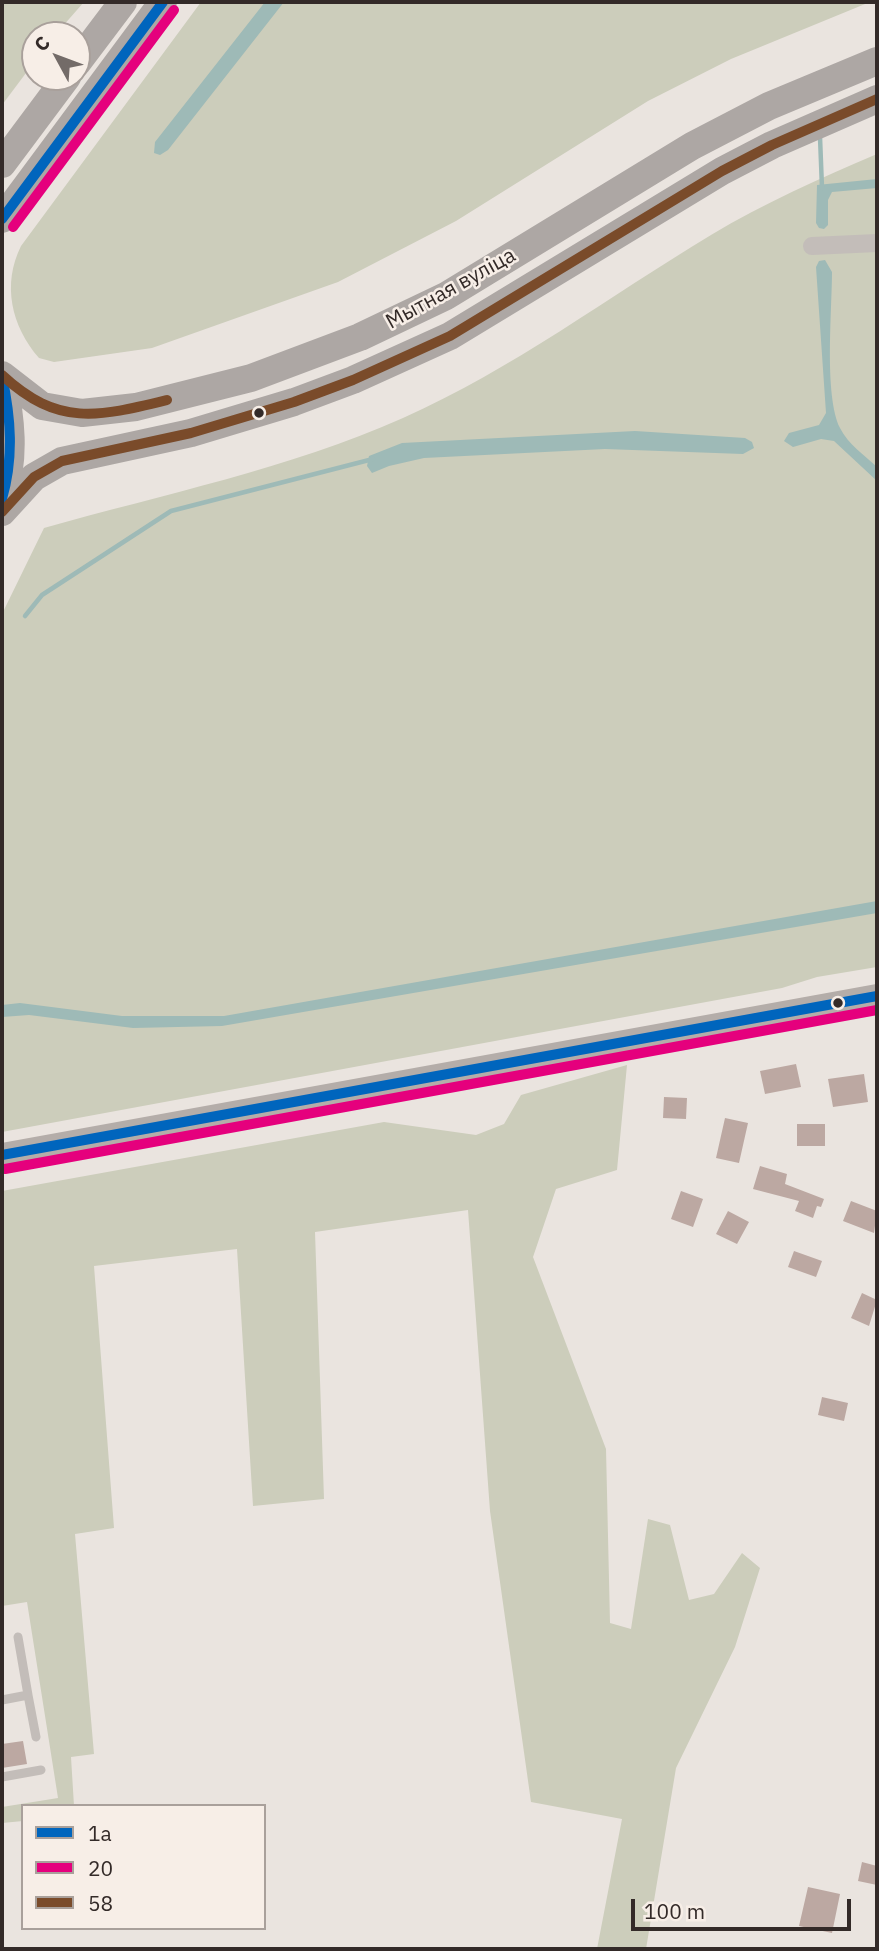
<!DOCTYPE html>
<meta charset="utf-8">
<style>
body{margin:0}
#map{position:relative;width:879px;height:1951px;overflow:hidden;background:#eae4df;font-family:"IBM Plex Sans",sans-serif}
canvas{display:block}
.frame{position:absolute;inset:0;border:4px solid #332a28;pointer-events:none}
.legend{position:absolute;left:21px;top:1804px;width:245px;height:126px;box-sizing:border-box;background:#f7eee7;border:2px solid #a9a09b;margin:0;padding:9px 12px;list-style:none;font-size:21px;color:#332a28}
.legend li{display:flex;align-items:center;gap:14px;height:35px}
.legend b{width:35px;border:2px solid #a9a09b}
.north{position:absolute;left:21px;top:21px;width:70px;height:70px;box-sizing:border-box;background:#f7eee7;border:2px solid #a9a09b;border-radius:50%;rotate:311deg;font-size:19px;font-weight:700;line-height:28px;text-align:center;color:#332a28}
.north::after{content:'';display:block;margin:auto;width:24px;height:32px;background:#736b68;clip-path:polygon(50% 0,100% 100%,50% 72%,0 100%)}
.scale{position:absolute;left:631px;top:1899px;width:220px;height:32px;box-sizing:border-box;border:4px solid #332a28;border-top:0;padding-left:9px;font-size:21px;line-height:24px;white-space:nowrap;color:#332a28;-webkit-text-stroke:5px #f7eee7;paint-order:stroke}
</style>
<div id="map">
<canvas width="879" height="1951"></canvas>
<div class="frame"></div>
<ul class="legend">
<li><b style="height:9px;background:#0065bd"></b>1а</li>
<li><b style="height:9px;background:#e5007d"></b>20</li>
<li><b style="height:9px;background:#7a4b2a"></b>58</li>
</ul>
<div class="north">С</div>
<div class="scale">100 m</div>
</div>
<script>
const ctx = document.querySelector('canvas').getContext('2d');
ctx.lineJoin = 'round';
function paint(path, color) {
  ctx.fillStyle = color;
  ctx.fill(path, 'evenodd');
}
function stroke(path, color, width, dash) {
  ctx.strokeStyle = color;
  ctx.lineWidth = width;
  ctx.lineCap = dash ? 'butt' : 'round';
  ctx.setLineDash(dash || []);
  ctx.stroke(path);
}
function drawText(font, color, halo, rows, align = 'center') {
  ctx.font = font + ' "IBM Plex Sans",sans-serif';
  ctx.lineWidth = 5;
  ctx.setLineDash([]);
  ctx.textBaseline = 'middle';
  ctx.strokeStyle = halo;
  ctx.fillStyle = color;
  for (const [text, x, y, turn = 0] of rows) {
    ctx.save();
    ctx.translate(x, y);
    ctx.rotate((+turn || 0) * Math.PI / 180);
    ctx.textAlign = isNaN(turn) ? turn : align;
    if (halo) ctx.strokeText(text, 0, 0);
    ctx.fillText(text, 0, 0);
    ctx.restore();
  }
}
paint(new Path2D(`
 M2 2H84L55 35H35V61L2 105Z
 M201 2H870L731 59 648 101 456 221 338 282 152 348 54 362 39 358C11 326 2 284 21 246Z
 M877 154V967L817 977 782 988 2 1132V614L44 528C164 494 288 469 403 418 513 369 608 297 711 235 764 203 821 178 877 154Z
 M627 1065 617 1170 556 1189 533 1257 606 1449 610 1623 631 1629 648 1519 670 1525 689 1600 714 1594 742 1553 760 1568 735 1647 676 1768 646 1949H597L622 1819 531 1802 490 1511 468 1210 315 1232 324 1499 253 1506 237 1249 94 1266 114 1528 75 1534 94 1754 71 1757 74 1806H23V1821L2 1823V1807L58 1798 27 1602 2 1606V1191L384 1122 476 1135 504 1124 521 1095Z`), '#cccdbb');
paint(new Path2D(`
 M265 2H284L168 150 160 155 154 153 155 142Z
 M877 179V188L832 192 828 200V225L824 229 819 228 816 223 817 185Z
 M825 260 832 272C832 311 824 395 840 428 848 444 864 455 877 467V481L834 441 821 439 793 447 784 441 789 433 819 425 826 413 816 267 819 261Z
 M635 431 745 438 752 442 754 448 743 454 605 449 424 458 389 466 372 473 367 466 369 456 402 443Z
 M877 901V913L222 1026 133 1028 29 1015 2 1017V1005L20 1003 122 1016H224Z`), '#9ebab7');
stroke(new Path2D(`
 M820 137 822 188
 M25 616 42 595 171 511 373 459`), '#9ebab7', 4.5);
paint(new Path2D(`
 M796 1064 801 1087 765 1094 760 1071Z
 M864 1074 868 1102 833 1107 828 1079Z
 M664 1097 687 1098 686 1119 663 1118Z
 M725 1118 748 1123 739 1163 716 1158Z
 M797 1124H825V1146H797Z
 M760 1166 787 1174 785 1184 824 1199 821 1207 817 1206 813 1218 795 1211 799 1201 753 1189Z
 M681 1191 703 1199 693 1227 671 1219Z
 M851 1201 877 1211 874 1233 843 1221Z
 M728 1211 749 1222 737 1244 716 1234Z
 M794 1251 822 1261 816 1277 788 1267Z
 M862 1293 877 1300 869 1326 851 1318Z
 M822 1397 848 1403 844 1421 818 1415Z
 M23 1741 27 1764 2 1768V1744Z
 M862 1862 877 1866V1885L858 1881Z
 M808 1887 840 1894 832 1933 799 1926Z`), '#bca8a2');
stroke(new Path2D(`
 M28 1695 36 1737
 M2 1700 28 1695 18 1637
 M2 1777 41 1770`), '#c3bdb9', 9);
stroke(new Path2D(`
 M812 246 877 243`), '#c3bdb9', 18);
stroke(new Path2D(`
 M2 1155 877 996`), '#b4ada9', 24);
stroke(new Path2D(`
 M77 63 123 2
 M2 164 67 77
 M2 219 163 2
 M2 375 42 406 82 413 136 407 251 378 360 337 446 296 692 146 769 106 877 61
 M2 376C11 417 16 458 2 499
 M2 512 34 477 62 461 191 433 294 402 353 380 450 336 722 171 772 145 877 99`), '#ada7a4', 28);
stroke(new Path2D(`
 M2 219 163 2
 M2 376C11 418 14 457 2 499
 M2 1155 877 996`), '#0065bd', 10);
stroke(new Path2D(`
 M13 227 174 10
 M5 1169 877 1010`), '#e5007d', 10);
stroke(new Path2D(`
 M2 375C58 427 98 417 167 400
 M2 512 34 477 62 461 191 433 294 402 353 380 450 336 722 171 772 145 877 99`), '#7a4b2a', 10);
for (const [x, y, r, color] of [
 [259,413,6,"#332a28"],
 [838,1003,6,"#332a28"]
]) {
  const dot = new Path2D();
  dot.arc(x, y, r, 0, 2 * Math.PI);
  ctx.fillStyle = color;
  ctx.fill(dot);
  stroke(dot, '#f7eee7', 2.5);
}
drawText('21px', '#332a28', '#f7eee7', [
 ["Мытная вуліца",451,289,-29]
]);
</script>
